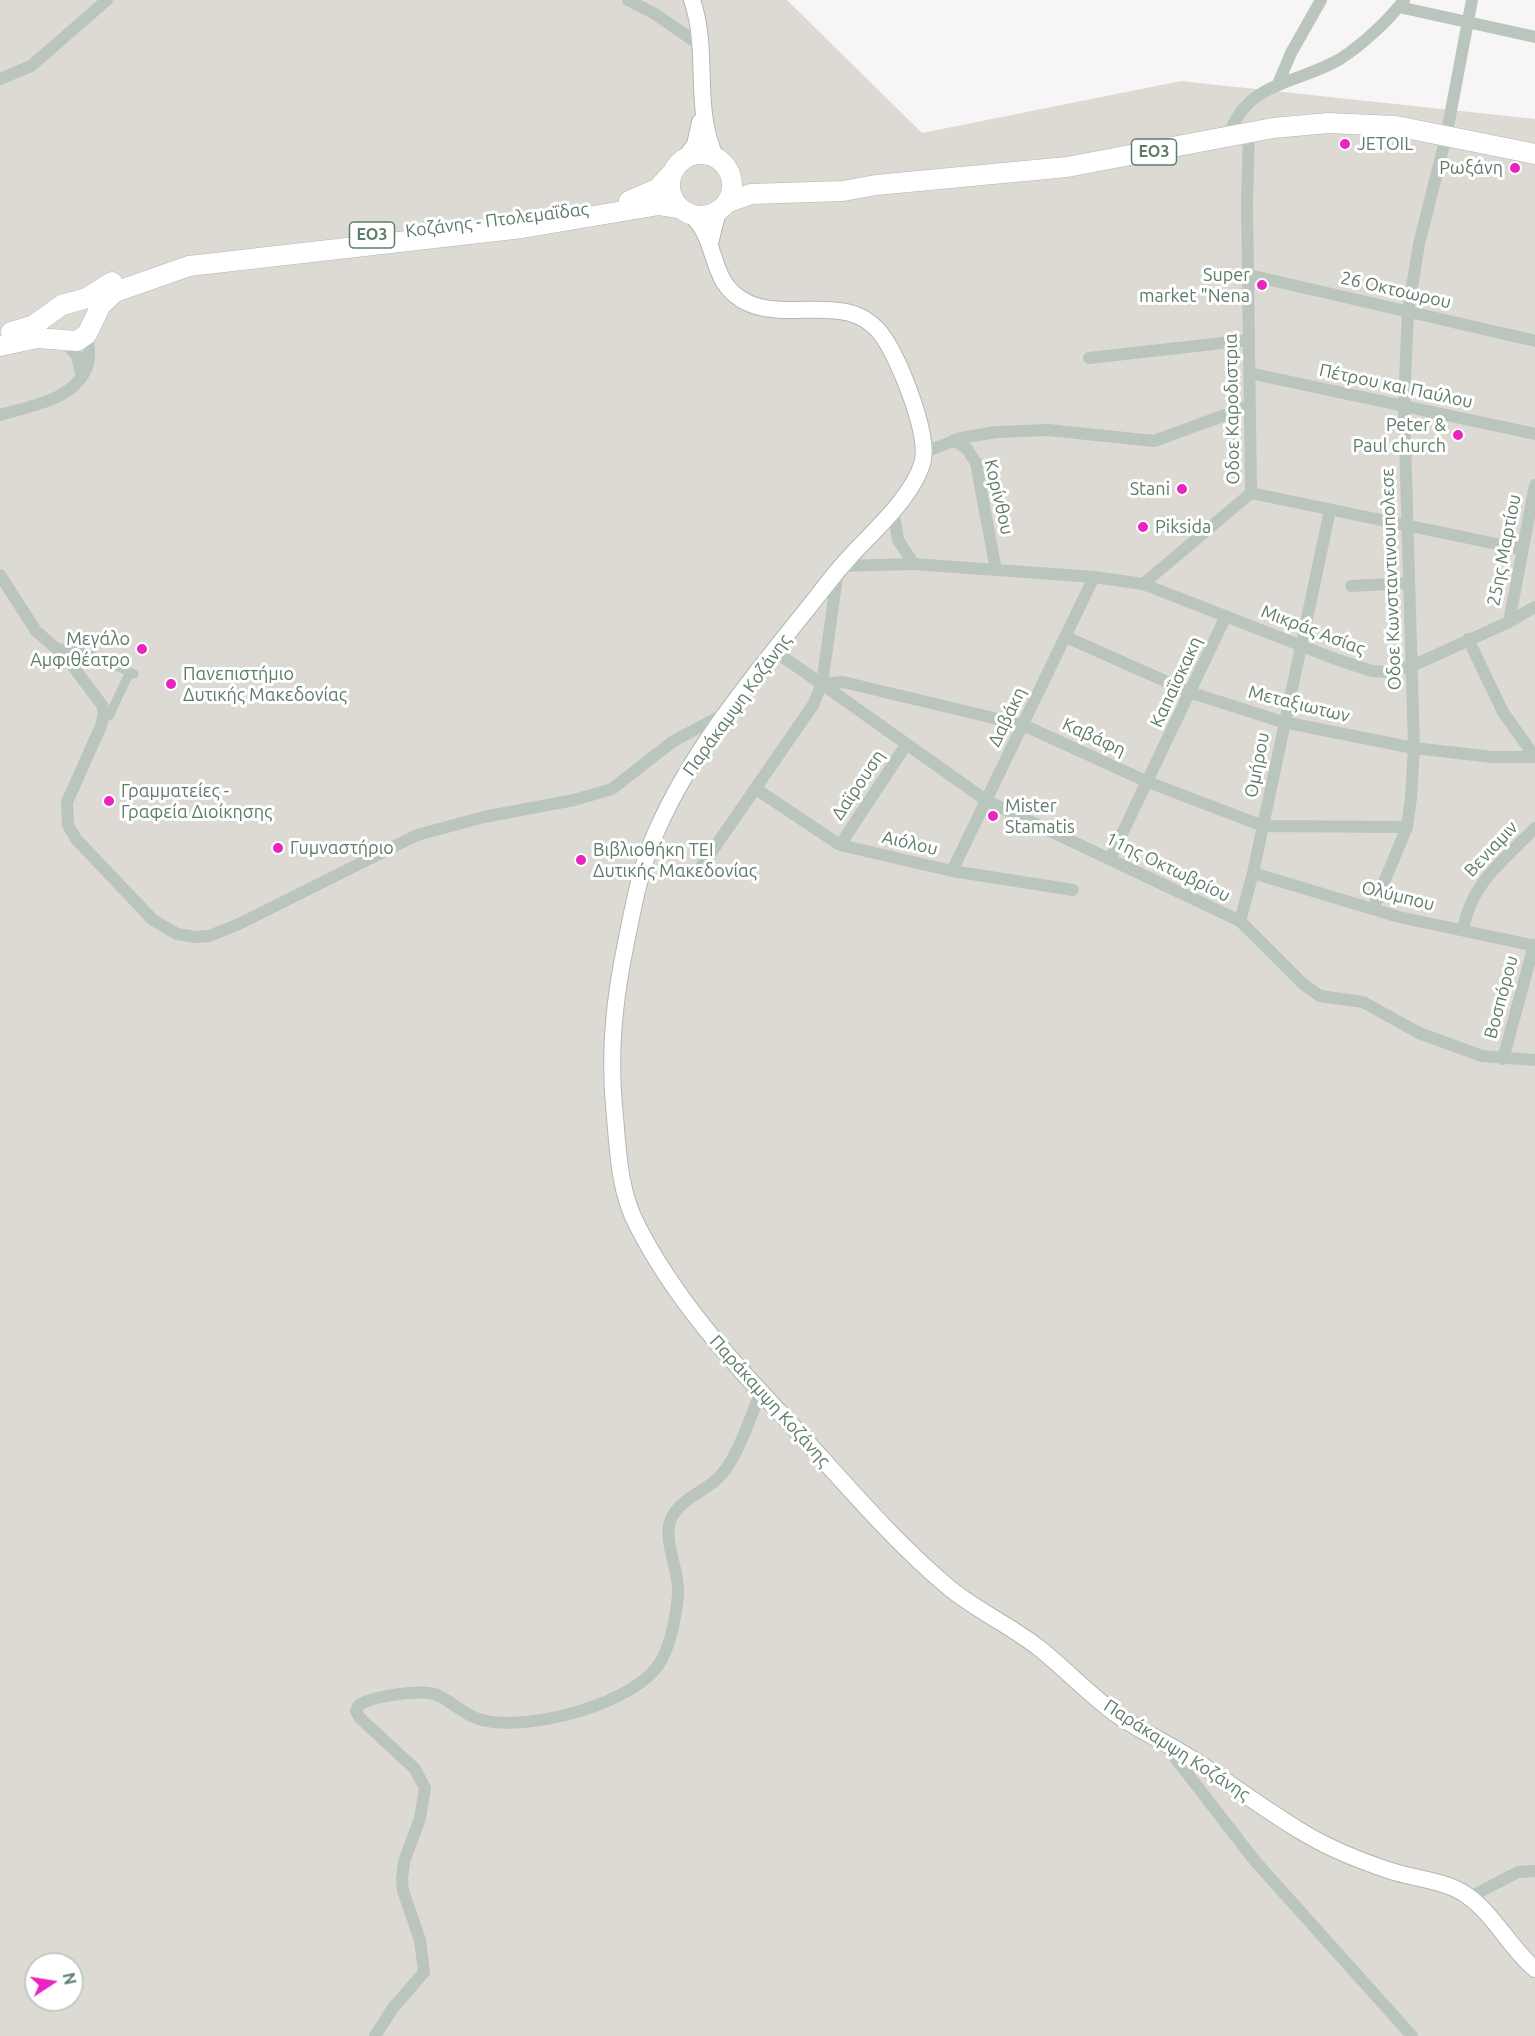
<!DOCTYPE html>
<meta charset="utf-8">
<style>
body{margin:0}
#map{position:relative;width:1535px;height:2036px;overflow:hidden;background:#f8f5f6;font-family:Ubuntu,sans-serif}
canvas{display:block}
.north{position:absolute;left:24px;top:1952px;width:60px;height:60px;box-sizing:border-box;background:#fff;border:2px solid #bfcbc3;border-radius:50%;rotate:78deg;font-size:16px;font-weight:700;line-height:24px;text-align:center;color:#5e7c6a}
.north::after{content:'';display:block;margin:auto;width:21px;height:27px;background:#e924c1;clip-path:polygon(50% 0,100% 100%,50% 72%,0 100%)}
</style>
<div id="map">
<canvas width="1535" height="2036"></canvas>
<div class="north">N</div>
</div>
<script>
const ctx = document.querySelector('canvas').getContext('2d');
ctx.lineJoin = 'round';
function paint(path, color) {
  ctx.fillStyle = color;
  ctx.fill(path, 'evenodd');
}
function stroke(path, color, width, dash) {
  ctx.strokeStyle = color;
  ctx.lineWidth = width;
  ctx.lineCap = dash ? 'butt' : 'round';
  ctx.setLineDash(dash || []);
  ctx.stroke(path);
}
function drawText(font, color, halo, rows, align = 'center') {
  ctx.font = font + ' Ubuntu,sans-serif';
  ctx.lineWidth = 6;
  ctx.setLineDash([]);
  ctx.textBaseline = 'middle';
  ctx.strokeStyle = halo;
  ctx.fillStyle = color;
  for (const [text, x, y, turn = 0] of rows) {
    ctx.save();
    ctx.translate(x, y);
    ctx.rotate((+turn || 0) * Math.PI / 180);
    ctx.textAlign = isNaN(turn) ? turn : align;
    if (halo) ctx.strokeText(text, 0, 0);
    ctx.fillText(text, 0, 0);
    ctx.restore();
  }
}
paint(new Path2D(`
 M0 0H787L922 133 1181 81 1535 119V2036H0ZM36 1964H72V2000H36Z`), '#dddad4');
const secondary = new Path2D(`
 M692 0C710 52 692 107 716 158
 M685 158 695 145 700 122
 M690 214C721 241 706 283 748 303 793 323 851 289 884 338 900 362 931 437 922 464 912 498 870 534 847 560 833 575 821 592 808 608 753 677 693 748 657 830 640 867 633 908 625 948 614 1001 609 1051 614 1106 618 1146 618 1189 637 1225 674 1298 730 1360 786 1419 838 1475 888 1536 947 1586 975 1610 1010 1625 1039 1648 1064 1668 1087 1692 1113 1712 1139 1731 1170 1744 1197 1762 1231 1784 1264 1809 1299 1830 1326 1847 1358 1860 1388 1870 1413 1879 1448 1880 1469 1897 1495 1916 1510 1948 1535 1969
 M710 243 718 211`);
const primary = new Path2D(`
 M670 185a31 31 0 1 1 62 0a31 31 0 1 1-62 0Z
 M629 201 657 189 671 174
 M726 203 751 194 843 191 876 185 1067 167 1273 128 1328 123 1396 126 1535 154
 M11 332 34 325 62 305 87 298 112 282
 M0 346 37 338 77 341 87 334 101 305 115 292 189 266 522 228 659 205 679 208`);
stroke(secondary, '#acbab2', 18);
stroke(primary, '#acb8b1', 21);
stroke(new Path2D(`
 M56 648H75L134 674
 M104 714 109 716 130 672`), '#bac5be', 9);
stroke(new Path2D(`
 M628 0 655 14 700 45
 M1399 7 1535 37
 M0 79 31 66 107 0
 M1278 84 1291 53 1321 0
 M1249 132 1247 203 1251 493
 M1228 137C1247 80 1296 85 1340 59 1362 45 1388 21 1404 0
 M1249 275 1535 341
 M65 342 77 356 82 377
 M1089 358 1249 340
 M1249 373 1535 434
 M0 415C31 406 74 400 87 367 91 357 88 344 87 334
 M954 440 967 449 976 463 996 570
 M925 452 961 438 996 432 1048 430 1154 441 1250 406
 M1251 493 1521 549
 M893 509 898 540 914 564
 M842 566 914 564 1094 577 1143 584 1338 660 1372 671 1386 672 1412 666 1509 622 1535 607
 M0 575 36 631 65 656 102 705 104 714 101 726 67 802 68 825 76 839 153 920 177 934 196 937 209 936 239 924 417 835 484 817 574 800 612 789 672 742 724 714
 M1143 584 1251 493
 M1351 586 1408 583
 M1509 622 1535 485
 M1066 637 1192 693 1283 722 1414 748 1492 757H1534
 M1468 639 1503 712 1535 757
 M774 651 822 684 843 682 1023 725 1148 782 1263 826 1407 827
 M822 684 987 801 1240 921 1303 984 1320 996 1363 1002 1419 1033 1482 1056 1535 1060
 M756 789 840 845 952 871 1073 890
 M840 845 906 745
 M1110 859 1226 616
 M699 870 813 705 822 684 838 570
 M952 871 1094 577
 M1253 873 1399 917 1535 946
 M1373 909 1407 827 1411 798 1414 748 1404 406 1408 312 1419 244 1446 137 1472 0
 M1240 921 1253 873 1330 510
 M1463 930C1470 884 1504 860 1535 828
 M1503 1059 1534 945
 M1166 1746 1255 1861 1412 2036
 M1470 1897 1518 1872 1535 1871
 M375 2036 393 2008 424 1972 420 1940 403 1891 402 1879 404 1862 420 1818 425 1788 415 1769 360 1718 356 1711 359 1705C373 1696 424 1688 439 1696 454 1703 465 1716 482 1720 528 1732 636 1704 661 1661 671 1643 676 1615 678 1595 680 1570 662 1541 671 1519 681 1497 707 1492 722 1474 739 1454 750 1417 761 1392`), '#bac5be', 12);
stroke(secondary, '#fff', 16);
stroke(primary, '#fff', 20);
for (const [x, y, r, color] of [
 [1345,144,6,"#e924c1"],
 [1515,168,6,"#e924c1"],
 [1262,285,6,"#e924c1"],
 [1458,435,6,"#e924c1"],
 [1182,489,6,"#e924c1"],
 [1143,527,6,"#e924c1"],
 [142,649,6,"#e924c1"],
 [171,684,6,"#e924c1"],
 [109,801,6,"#e924c1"],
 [993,816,6,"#e924c1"],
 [278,848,6,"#e924c1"],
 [581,860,6,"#e924c1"]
]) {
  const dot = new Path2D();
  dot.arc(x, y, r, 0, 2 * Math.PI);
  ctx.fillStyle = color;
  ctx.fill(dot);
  stroke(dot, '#fff', 2);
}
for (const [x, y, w] of [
 [1154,152,45],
 [372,235,45]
]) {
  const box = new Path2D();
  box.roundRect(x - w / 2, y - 13, w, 26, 4.5);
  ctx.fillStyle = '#fff';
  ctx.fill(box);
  stroke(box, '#5e7c6a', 1.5);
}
drawText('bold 16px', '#5e7c6a', null, [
 ["ΕΟ3",1154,152],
 ["ΕΟ3",372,235]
]);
drawText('18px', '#5e7c6a', '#fff', [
 ["JETOIL",1357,144],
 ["Ρωξάνη",1503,168,"right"],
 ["Super",1250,275,"right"],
 ["market \"Nena",1250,296,"right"],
 ["Peter &",1446,425,"right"],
 ["Paul church",1446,446,"right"],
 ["Stani",1170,489,"right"],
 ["Piksida",1155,527],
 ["Μεγάλο",130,639,"right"],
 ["Αμφιθέατρο",130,660,"right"],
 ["Πανεπιστήμιο",183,674],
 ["Δυτικής Μακεδονίας",183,695],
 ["Γραμματείες -",121,791],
 ["Γραφεία Διοίκησης",121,812],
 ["Mister",1005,806],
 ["Stamatis",1005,827],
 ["Γυμναστήριο",290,848],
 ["Βιβλιοθήκη ΤΕΙ",593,850],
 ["Δυτικής Μακεδονίας",593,871]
], 'left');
drawText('18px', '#5e7c6a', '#fff', [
 ["Κοζάνης - Πτολεμαΐδας",497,220,-7],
 ["26 Οκτοωρου",1396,290,13],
 ["Πέτρου και Παύλου",1396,386,12],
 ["Oδοε Καροδιστρια",1232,409,-91],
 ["Κορίνθου",999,497,77],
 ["25ης Μαρτίου",1504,550,-79],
 ["Oδοε Κωνσταντινουπολεσε",1391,579,-92],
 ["Μικράς Ασίας",1313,630,21],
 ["Καπαΐσκακη",1176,682,-65],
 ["Μεταξιωτων",1299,704,14],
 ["Παράκαμψη Κοζάνης",737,705,-54],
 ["Δαβάκη",1007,717,-64],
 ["Καβάφη",1094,737,25],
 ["Ομήρου",1257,765,-79],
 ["Δαϊρουση",858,785,-56],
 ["Αιόλου",910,843,13],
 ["Βενιαμιν",1491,849,-47],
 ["11ης Οκτωβρίου",1168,867,26],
 ["Ολύμπου",1398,896,14],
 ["Βοσπόρου",1501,997,-75],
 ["Παράκαμψη Κοζάνης",770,1401,48],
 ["Παράκαμψη Κοζάνης",1177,1750,33]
]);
</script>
